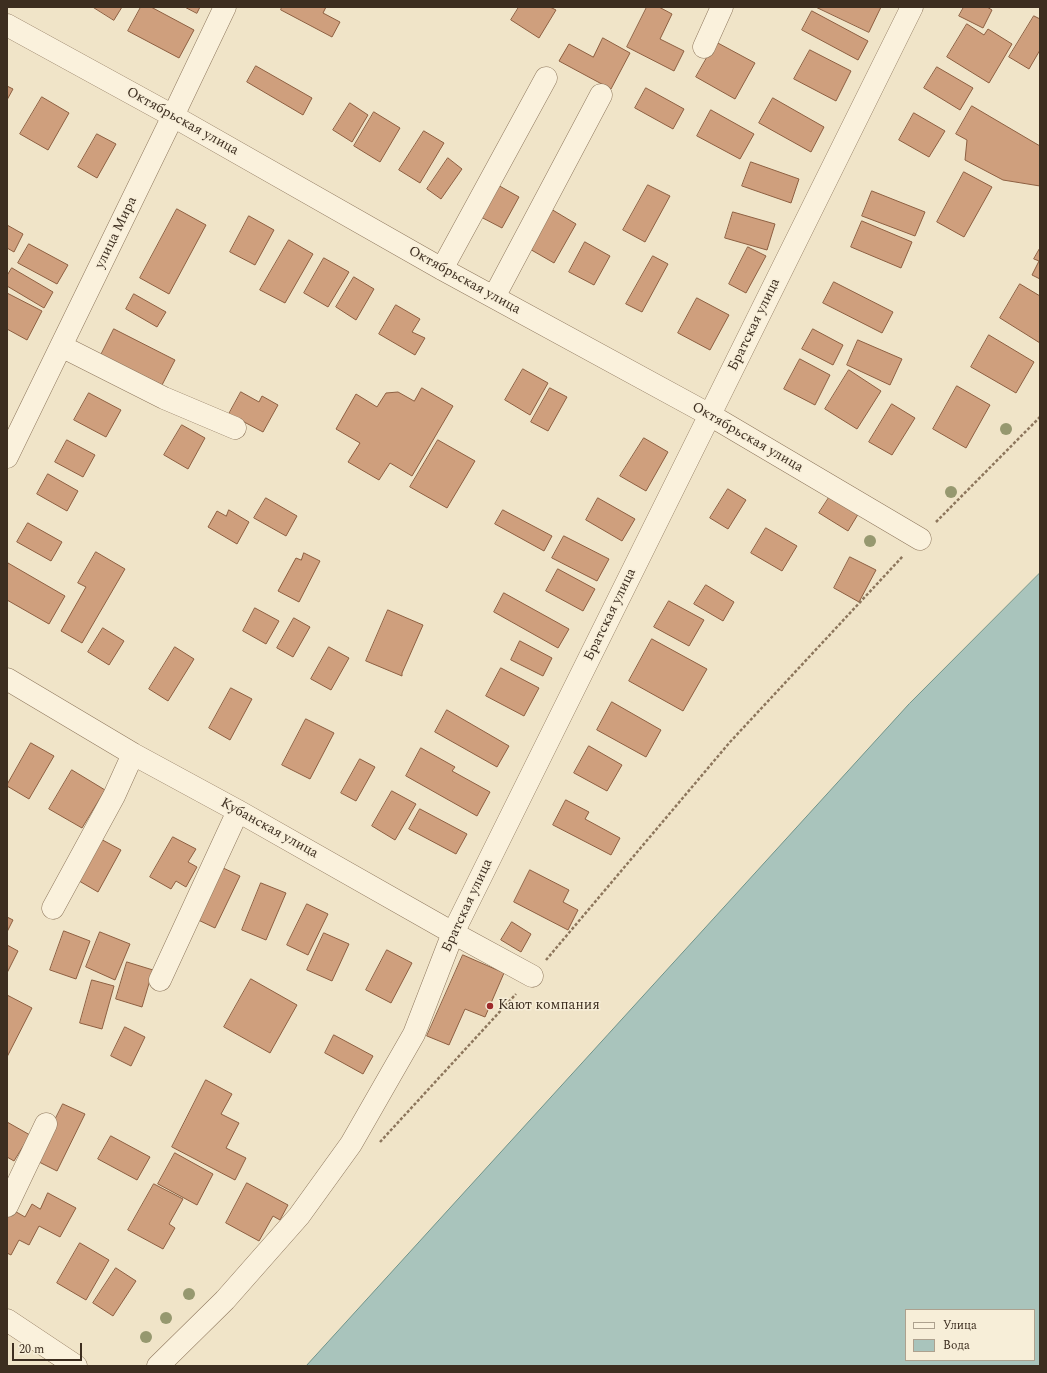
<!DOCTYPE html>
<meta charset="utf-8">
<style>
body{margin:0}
#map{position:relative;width:1047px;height:1373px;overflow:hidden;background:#f0e4c8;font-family:Spectral,serif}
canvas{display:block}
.frame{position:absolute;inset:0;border:8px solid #3d2e20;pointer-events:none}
.legend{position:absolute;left:905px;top:1309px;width:130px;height:52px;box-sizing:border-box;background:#f7eed8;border:1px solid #ada18e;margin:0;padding:5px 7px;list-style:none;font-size:12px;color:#3d2e20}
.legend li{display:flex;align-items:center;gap:8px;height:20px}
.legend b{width:20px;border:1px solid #ada18e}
.scale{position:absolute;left:12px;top:1343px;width:70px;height:18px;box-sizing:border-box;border:2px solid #3d2e20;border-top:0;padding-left:5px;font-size:12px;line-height:14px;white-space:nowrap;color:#3d2e20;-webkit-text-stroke:3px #f7eed8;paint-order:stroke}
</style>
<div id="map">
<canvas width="1047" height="1373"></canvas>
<div class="frame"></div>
<ul class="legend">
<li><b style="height:5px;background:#faf1dc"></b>Улица</li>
<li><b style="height:11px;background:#a9c4bc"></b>Вода</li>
</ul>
<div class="scale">20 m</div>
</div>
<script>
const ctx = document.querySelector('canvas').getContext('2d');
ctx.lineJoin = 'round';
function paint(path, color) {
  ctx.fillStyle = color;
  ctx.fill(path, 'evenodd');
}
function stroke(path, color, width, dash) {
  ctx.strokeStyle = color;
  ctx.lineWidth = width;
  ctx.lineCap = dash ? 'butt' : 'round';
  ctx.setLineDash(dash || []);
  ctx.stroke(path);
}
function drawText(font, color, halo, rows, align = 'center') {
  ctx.font = font + ' Spectral,serif';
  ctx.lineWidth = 3;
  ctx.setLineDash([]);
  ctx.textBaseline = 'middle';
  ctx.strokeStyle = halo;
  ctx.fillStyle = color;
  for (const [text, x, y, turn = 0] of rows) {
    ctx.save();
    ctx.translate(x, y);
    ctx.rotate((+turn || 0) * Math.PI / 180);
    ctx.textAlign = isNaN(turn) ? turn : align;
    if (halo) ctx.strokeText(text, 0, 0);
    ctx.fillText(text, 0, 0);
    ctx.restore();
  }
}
const water = new Path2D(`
 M1040 573V1366H306L909 704ZM906 1310H1034V1360H906Z`);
paint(water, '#a9c4bc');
stroke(water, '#6f938a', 1);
const building = new Path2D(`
 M93 7H122L114 20Z
 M141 7H151L194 30 179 58 128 31Z
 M185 7H200L197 13Z
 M282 7H326L323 13 340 22 332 37 281 10Z
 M519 7H550L556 10 539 38 511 20Z
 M647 7H659L672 14 660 39 684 51 674 71 627 47Z
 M816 7H881L869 32Z
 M964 7H987L992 10 983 28 959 16Z
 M812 11 868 41 858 60 802 30Z
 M1034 16 1040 19V50L1029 69 1009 57Z
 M967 24 984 35 988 29 1012 44 989 83 947 57Z
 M603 38 630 53 611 89 559 61 569 44 593 57Z
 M716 42 755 63 735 99 696 77Z
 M810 50 851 71 836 101 794 79Z
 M256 66 312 98 303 115 247 82Z
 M937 67 973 88 960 110 924 88Z
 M7 86 13 89 7 100Z
 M646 88 684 109 673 129 635 108Z
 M42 97 69 113 48 150 20 134Z
 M773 98 824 127 811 152 759 123Z
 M350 103 368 115 352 142 333 130Z
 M972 106 1040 146V186L1003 180 965 160 967 140 956 134Z
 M711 110 754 134 740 159 697 136Z
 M374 112 400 128 380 162 354 146Z
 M914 113 945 131 929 157 899 140Z
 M424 131 444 143 420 183 399 170Z
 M97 134 116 144 97 178 78 167Z
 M448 158 462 169 441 199 427 189Z
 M751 162 799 179 791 203 742 186Z
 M964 172 992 187 964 237 937 222Z
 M496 184 519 197 502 228 479 216Z
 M648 185 670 196 645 242 623 230Z
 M872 191 925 212 915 236 862 216Z
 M177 209 206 225 169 294 140 278Z
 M551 209 576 224 554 263 528 248Z
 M733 212 775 224 767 250 725 238Z
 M249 216 274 230 255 265 230 252Z
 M862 221 912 242 901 268 851 247Z
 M7 225 23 234 14 252 7 248Z
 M289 240 313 254 285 303 260 290Z
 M585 242 610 256 594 285 569 272Z
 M29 244 68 265 57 284 18 263Z
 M748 247 766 256 746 293 729 284Z
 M1040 248V279L1032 275 1039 261 1034 259Z
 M653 256 668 264 642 312 626 304Z
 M324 258 349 272 328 307 304 293Z
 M12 268 53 292 44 308 7 286V276Z
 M354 277 374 289 356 320 336 307Z
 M834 282 893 312 882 333 823 303Z
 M1020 284 1040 296V343L1000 318Z
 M7 293 42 311 27 340 7 329Z
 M134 294 166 312 157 327 126 309Z
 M697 298 729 315 710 350 678 333Z
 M396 305 420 319 412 332 425 338 415 355 379 334Z
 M114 329 175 360 162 385 101 355Z
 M813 329 843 345 833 365 802 349Z
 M989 335 1034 362 1016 393 971 367Z
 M858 340 902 359 890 385 847 365Z
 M800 359 830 375 815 405 784 389Z
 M523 369 548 383 530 415 505 400Z
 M849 370 881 391 857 429 825 409Z
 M957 386 990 405 966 448 933 429Z
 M422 388 453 406 412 476 390 463 379 480 348 462 360 443 336 429 356 394 377 407 386 393 398 392 414 401Z
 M550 388 567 397 548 431 531 422Z
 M241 392 259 402 262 396 278 405 263 432 229 414Z
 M89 393 121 410 106 437 74 420Z
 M892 404 915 418 892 455 869 442Z
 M182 425 205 438 188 469 164 455Z
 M644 438 668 452 646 491 620 476Z
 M67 440 95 455 83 477 55 462Z
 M438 440 475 461 447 508 410 487Z
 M48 474 78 491 67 511 37 494Z
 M728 489 746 500 728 529 710 518Z
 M832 493 860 511 848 531 819 513Z
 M266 498 297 516 286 536 254 518Z
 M598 498 635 519 622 541 586 520Z
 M229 510 249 522 237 544 208 527 217 511 226 516Z
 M503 510 552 536 544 551 495 524Z
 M28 523 62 542 51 561 17 542Z
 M766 528 797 546 782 571 751 553Z
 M564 536 609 559 597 581 552 558Z
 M96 552 125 569 82 643 61 631 86 587 78 583Z
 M304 553 320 561 299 602 278 591 296 558 301 560Z
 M850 557 876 570 859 602 834 588Z
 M8 563 65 596 49 624 7 600Z
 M558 569 595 589 583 611 546 591Z
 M706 585 734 602 723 621 694 604Z
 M504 593 569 629 558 648 494 612Z
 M669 601 704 620 689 646 654 627Z
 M255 608 279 621 266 644 243 631Z
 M388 610 423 625 402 673V676L366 661Z
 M294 618 310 627 293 657 277 648Z
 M103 628 124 641 109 665 88 652Z
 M652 639 707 669 683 711 629 681Z
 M520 641 552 658 543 676 511 660Z
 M175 647 194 659 168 701 149 689Z
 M329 647 349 658 331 690 311 679Z
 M501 668 539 688 524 716 486 696Z
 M231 688 252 699 230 740 209 728Z
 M612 702 661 730 646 757 597 730Z
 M447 710 509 746 497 767 435 732Z
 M306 719 334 733 310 779 282 765Z
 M31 743 54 756 29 799 7 786V785Z
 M589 746 622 765 607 791 574 773Z
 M421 748 455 767 452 771 490 792 477 816 406 776Z
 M360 759 375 767 356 801 341 793Z
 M72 770 105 790 82 828 49 809Z
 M392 791 416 804 395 840 372 826Z
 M566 800 589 812 585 819 620 838 611 855 553 825Z
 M420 809 467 834 456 854 409 829Z
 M97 837 121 850 98 892 74 878Z
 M173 837 196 849 188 862 197 867 186 887 176 881 171 889 150 877Z
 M219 866 240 876 215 928 194 918Z
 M530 870 569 890 563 902 578 910 568 930 514 902Z
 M261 883 286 893 266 940 242 930Z
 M307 904 328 914 308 955 287 945Z
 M7 917 13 920 7 932Z
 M512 922 531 934 521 952 501 940Z
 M64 931 90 941 76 979 50 970Z
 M100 932 130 944 115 980 86 967Z
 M324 933 349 944 332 981 307 970Z
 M7 945 18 951 7 973Z
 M387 950 412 963 391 1003 366 990Z
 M463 955 504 973 485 1017 465 1009 449 1045 427 1036Z
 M127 962 153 970 142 1007 116 999Z
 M251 979 297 1005 270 1053 224 1027Z
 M92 980 114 986 102 1029 80 1023Z
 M7 995 32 1008 7 1057Z
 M125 1027 145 1037 131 1066 111 1056Z
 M334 1035 373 1056 363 1074 325 1053Z
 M206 1080 232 1094 221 1114 239 1123 226 1148 246 1158 235 1180 172 1147Z
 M63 1104 85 1114 57 1171 35 1160Z
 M7 1122 30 1135 14 1161 7 1157Z
 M111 1136 150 1157 137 1180 98 1159Z
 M175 1153 213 1174 197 1205 158 1184Z
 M247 1183 288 1205 280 1220 273 1216 259 1241 226 1223Z
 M154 1184 183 1199 169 1224 175 1228 163 1249 128 1230Z
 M48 1193 76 1208 60 1237 39 1226 29 1245 19 1240 11 1255 7 1253V1216L11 1209 25 1217 32 1204 40 1209Z
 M80 1243 109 1260 86 1300 57 1283Z
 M116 1268 136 1281 113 1316 93 1303Z`);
paint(building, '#cf9f7d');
stroke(building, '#8d5f41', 1);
const minor = new Path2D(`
 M7 25 173 116 442 269 710 415 920 539
 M704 47 722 7
 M442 269 546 78
 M494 297 601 95
 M61 346 164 398 235 428
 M7 457 173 116 225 7
 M7 679 133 754 238 811 453 933 532 976
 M53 908 114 796 133 754
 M160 980 238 811
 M7 1206 46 1124
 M7 1320 76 1366
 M158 1366 225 1300 299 1216 351 1144 414 1034 453 933 912 7`);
stroke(minor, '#8d765c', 23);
stroke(new Path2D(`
 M936 522 1040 417
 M546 960 730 742 903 556
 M380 1142 516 994`), '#8d765c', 2.5, [3, 2]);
stroke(minor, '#faf1dc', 22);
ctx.fillStyle = '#96986f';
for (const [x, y] of [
 [1006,429],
 [951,492],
 [870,541],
 [189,1294],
 [166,1318],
 [146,1337]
]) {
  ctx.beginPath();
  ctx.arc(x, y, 6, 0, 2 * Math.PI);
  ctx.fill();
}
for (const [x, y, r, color] of [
 [490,1006,4,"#9e2a2b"]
]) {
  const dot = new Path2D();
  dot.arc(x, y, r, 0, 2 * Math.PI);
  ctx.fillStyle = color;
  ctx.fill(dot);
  stroke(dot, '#f7eed8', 1.5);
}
drawText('14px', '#3d2e20', '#f7eed8', [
 ["Октябрьская улица",182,122,29],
 ["улица Мира",117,233,-64],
 ["Октябрьская улица",464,281,29],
 ["Братская улица",755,325,-64],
 ["Октябрьская улица",747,438,30],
 ["Братская улица",611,615,-64],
 ["Кубанская улица",269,829,29],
 ["Братская улица",468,906,-65]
]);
drawText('14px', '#3d2e20', '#f7eed8', [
 ["Кают компания",498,1006]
], 'left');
</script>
